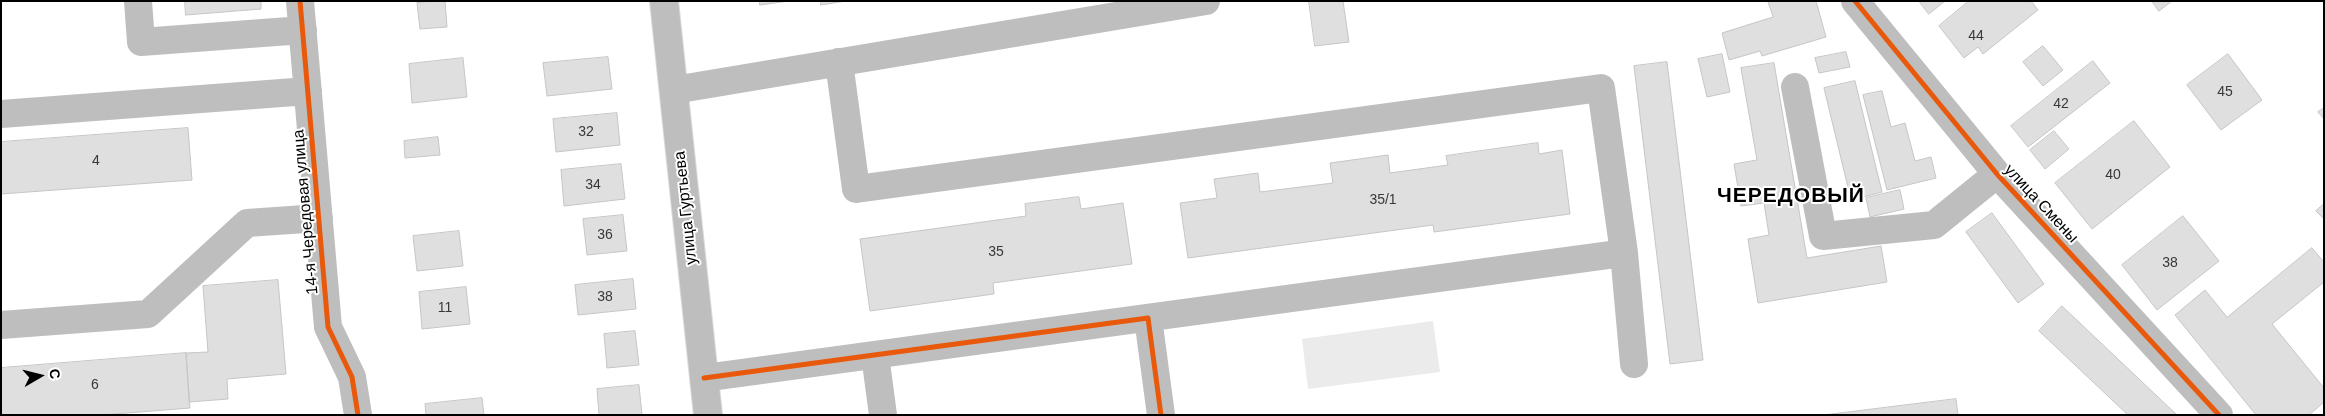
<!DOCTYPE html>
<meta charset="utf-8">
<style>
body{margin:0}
#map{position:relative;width:2325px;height:416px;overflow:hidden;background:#fff;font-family:Helvetica,sans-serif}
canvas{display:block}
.frame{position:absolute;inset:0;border:2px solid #000;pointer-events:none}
.north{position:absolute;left:15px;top:351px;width:50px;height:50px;-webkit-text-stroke:4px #fff;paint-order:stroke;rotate:82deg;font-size:14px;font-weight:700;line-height:20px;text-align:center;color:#000}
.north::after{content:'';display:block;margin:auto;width:18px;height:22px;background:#000;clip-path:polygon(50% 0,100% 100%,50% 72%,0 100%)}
</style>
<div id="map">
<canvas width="2325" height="416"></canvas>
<div class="frame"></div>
<div class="north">С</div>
</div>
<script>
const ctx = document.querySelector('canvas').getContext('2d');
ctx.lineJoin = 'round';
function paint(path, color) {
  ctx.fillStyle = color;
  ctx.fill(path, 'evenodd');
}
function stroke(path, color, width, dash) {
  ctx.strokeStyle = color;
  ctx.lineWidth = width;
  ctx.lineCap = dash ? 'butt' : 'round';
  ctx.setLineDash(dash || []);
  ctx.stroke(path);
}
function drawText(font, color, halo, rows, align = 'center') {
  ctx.font = font + ' Helvetica,sans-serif';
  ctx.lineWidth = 4;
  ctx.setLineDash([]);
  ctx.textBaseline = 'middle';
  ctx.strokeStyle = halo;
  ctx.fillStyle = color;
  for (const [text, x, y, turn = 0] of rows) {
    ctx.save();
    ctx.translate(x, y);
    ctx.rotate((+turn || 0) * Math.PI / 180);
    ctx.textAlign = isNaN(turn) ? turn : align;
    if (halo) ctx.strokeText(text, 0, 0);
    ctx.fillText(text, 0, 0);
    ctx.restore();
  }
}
paint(new Path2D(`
 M1433 321 1440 372 1308 389 1302 339Z`), '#ebebeb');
const building = new Path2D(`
 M185 1H261V9L186 15Z
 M445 1 447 27 420 29 417 3Z
 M760 1H789L760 5Z
 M821 1H846L821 5Z
 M1309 1H1343L1349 42 1315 46Z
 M1768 1H1816L1826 37 1762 56 1760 51 1729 60 1722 33 1773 17Z
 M1919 1H1945L1929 14Z
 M1969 1H2031L2038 10 1983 54 1978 47 1964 58 1939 26Z
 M2152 1H2172L2159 11Z
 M2043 46 2063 70 2043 86 2023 62Z
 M1846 52 1850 67 1819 73 1815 58Z
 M1722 54 1730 92 1707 97 1698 59Z
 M2228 54 2262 100 2221 130 2187 85Z
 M608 57 612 89 547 96 543 63Z
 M463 58 467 97 412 103 409 64Z
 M2093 61 2110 83 2028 147 2011 126Z
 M1667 62 1703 360 1670 364 1634 66Z
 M1774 63 1807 258 1881 246 1887 282 1758 303 1748 239 1769 235 1764 203 1741 206 1734 164 1757 160 1741 68Z
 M1855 81 1882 192 1851 200 1824 88Z
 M1882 91 1891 127 1905 123 1915 161 1931 157 1936 178 1887 190 1863 95Z
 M2324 108V119L2318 112Z
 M617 113 620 145 556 152 553 119Z
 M2134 121 2170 167 2092 229 2055 183Z
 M188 128 192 180 1 194V142Z
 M2054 131 2069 149 2045 169 2030 150Z
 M438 137 440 155 405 158 404 141Z
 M1538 143 1539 154 1562 150 1570 214 1434 232 1433 225 1188 258 1180 203 1217 198 1214 179 1258 173 1260 192 1333 183 1330 163 1388 155 1390 173 1448 165 1446 156Z
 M621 164 625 199 564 206 561 170Z
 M1900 190 1904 209 1870 217 1866 198Z
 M1079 197 1081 209 1123 203 1132 264 993 283 994 294 870 311 860 239 1026 216 1025 204Z
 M2324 204V219L2316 211Z
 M1992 213 2044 284 2018 303 1966 232Z
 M623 215 627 251 587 255 583 219Z
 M2183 216 2219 261 2157 310 2122 265Z
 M459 231 463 266 417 271 413 236Z
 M2312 248 2324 262V282L2272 324 2324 388V402L2309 415H2256L2175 315 2205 290 2227 317Z
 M633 279 636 309 578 315 575 285Z
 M278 280 286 374 227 379 228 399 189 402 186 353 208 352 203 286Z
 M466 287 470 324 422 329 419 292Z
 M2062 306 2177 415H2128L2039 331Z
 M635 331 639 365 607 368 604 334Z
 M186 353 190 408 102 415H1V368Z
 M639 385 642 415H599L597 389Z
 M482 398 484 415H426L425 404Z
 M1956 399 1958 415H1824Z`);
paint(building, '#dfdfdf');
stroke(building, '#c6c6c6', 1);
const major = new Path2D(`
 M664 1 708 415`);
stroke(major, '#dbdbdb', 30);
stroke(new Path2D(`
 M138 1 141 42 303 30
 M300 1 328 327 352 377 358 415
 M1855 1 1997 174 2219 415
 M839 62 856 189 1601 88 1624 253 1634 364
 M1795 87 1823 236 1934 225 1997 174
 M674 90 1206 1
 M1 114 308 91
 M1148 318 1161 415
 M1 325 148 314 247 223 319 218
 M875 355 883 415
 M704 378 1624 253`), '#bebebe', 28);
stroke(major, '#bebebe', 28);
stroke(new Path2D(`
 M300 1 328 327 352 377 358 415
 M1855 1 1997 174 2219 415
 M704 378 1148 318 1161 415`), '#e8590c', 5);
drawText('14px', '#383838', null, [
 ["44",1976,36],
 ["45",2225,92],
 ["42",2061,104],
 ["32",586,132],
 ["4",96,161],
 ["40",2113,175],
 ["34",593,185],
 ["35/1",1383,200],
 ["36",605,235],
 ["35",996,252],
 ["38",2170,263],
 ["38",605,297],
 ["11",445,308],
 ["6",95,385]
]);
drawText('16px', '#000', '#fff', [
 ["улица Смены",2041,204,47],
 ["улица Гуртьева",686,208,-96],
 ["14-я Чередовая улица",306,212,-95]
]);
ctx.letterSpacing = '1px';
drawText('bold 21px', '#000', '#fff', [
 ["ЧЕРЕДОВЫЙ",1791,196]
]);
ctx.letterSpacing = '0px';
</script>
